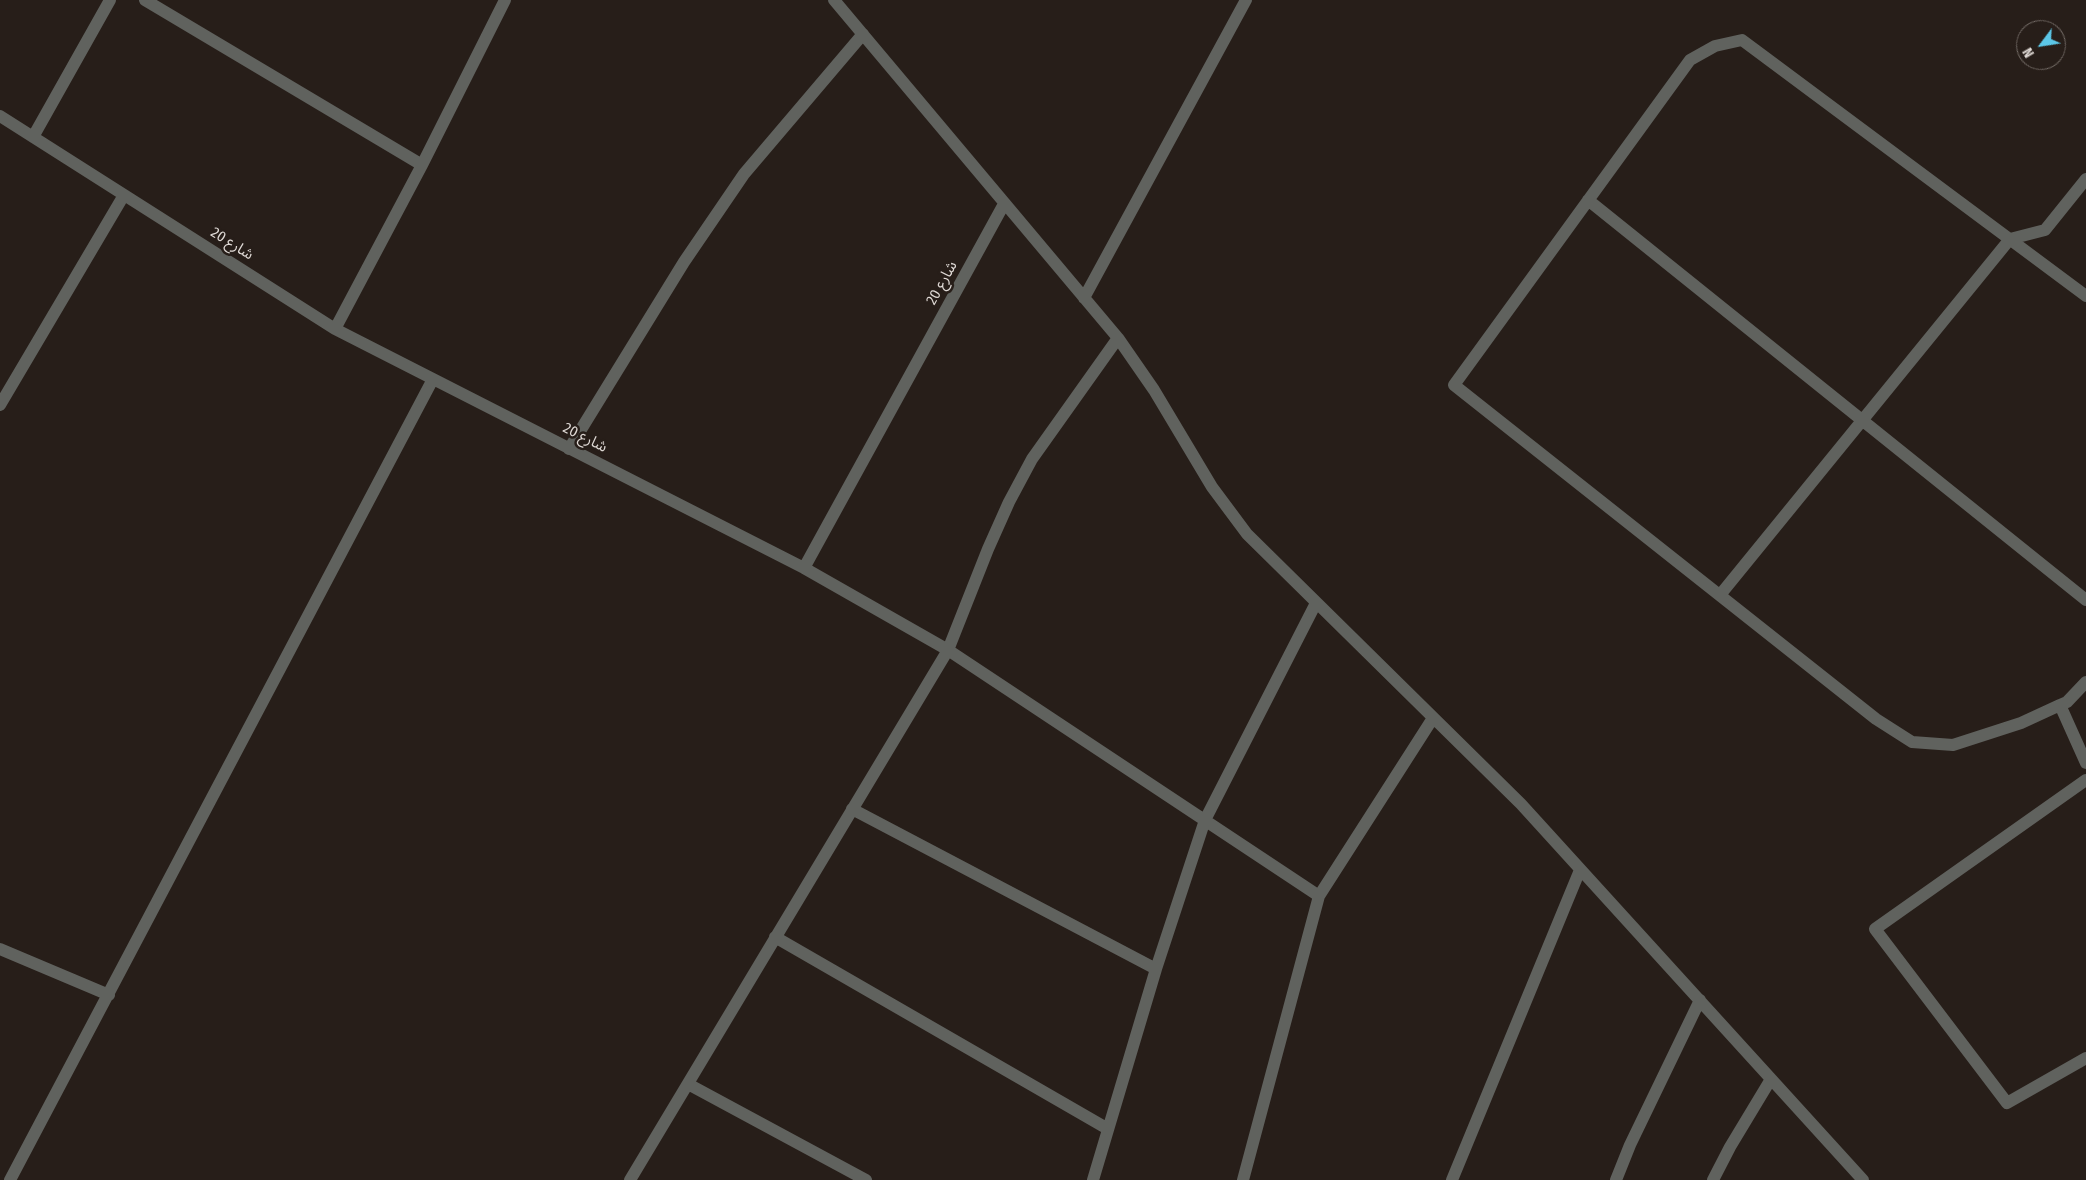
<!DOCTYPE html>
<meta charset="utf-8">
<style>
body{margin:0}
#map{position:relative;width:2086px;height:1180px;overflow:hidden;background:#271e19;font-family:"Fira Sans Condensed",sans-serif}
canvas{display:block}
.north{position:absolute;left:2016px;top:20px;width:50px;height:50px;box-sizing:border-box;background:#271e19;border:1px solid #716964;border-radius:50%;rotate:239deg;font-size:14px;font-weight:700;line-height:20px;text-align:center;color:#dfd9d5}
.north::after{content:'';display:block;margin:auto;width:18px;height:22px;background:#5cc7e7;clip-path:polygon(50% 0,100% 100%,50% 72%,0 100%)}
</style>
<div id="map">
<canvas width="2086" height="1180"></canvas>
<div class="north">N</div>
</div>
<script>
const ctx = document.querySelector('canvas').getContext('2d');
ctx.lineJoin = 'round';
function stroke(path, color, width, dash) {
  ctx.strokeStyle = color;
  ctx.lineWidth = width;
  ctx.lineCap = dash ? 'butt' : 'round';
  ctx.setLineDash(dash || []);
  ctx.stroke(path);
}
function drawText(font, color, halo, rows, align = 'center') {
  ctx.font = font + ' "Fira Sans Condensed","Noto Sans Arabic",sans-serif';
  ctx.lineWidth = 5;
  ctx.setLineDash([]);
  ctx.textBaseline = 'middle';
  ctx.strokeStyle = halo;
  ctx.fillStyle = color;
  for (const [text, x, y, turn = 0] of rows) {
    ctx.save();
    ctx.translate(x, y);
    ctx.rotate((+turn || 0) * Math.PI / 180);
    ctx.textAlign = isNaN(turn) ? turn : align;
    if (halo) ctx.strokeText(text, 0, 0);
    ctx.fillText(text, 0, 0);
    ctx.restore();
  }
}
stroke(new Path2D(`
 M1588 200 2086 600
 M2086 296 1742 40 1715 46 1690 60 1454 385 1876 719 1912 742 1953 745 2021 723 2060 705 2067 702 2086 682
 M1720 595 2010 239 2045 230 2086 179
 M2060 705 2086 763
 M2086 780 1875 929 2007 1103 2086 1058`), '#60625e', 12);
stroke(new Path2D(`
 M145 0 422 165
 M834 0 1118 338 1154 390 1212 487 1247 534 1521 804 1863 1180
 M0 116 335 329 804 568 1004 204
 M33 137 110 0
 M1084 298 1246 0
 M335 329 422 165 505 0
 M0 405 124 195
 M569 449 684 262 744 174 863 34
 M804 568 948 650 1319 896
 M852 809 1156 969
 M775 937 1108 1129
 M0 949 109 995
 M688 1084 866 1180
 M10 1180 433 379
 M630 1180 948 650 988 549 1009 502 1032 459 1118 338
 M1093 1180 1156 969 1205 820 1316 603
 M1243 1180 1319 896 1433 718
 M1452 1180 1580 870
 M1616 1180 1630 1145 1700 1000
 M1713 1180 1730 1147 1771 1079`), '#60625e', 12);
drawText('15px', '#dfd9d5', '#271e19', [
 ["شارع 20",232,244,32],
 ["شارع 20",942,283,-61],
 ["شارع 20",585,438,27]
]);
</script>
